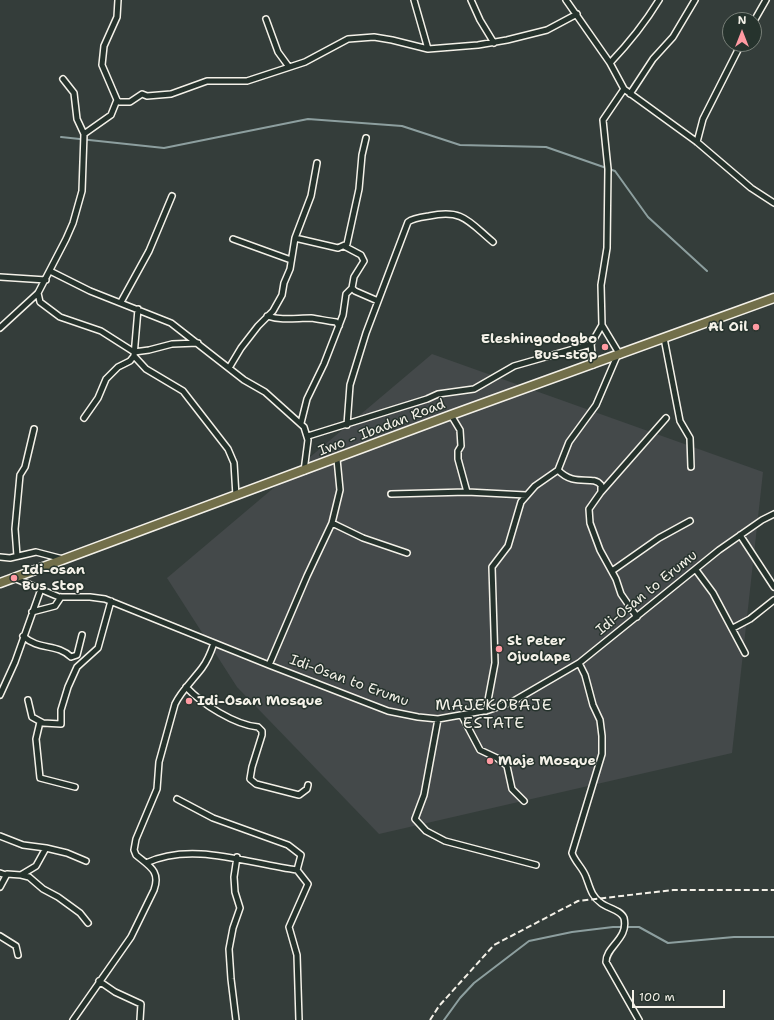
<!DOCTYPE html>
<style>
body{margin:0}
#map{position:relative;width:774px;height:1020px;overflow:hidden;background:#343d3a;font-family:"Shantell Sans",sans-serif}
canvas{display:block}
.north{position:absolute;left:722px;top:12px;width:40px;height:40px;box-sizing:border-box;background:#26332d;border:1px solid #787f78;border-radius:50%;rotate:0deg;font-size:11px;font-weight:700;line-height:16px;text-align:center;color:#f4f1e8}
.north::after{content:'';display:block;margin:auto;width:14px;height:18px;background:#ff9aa2;clip-path:polygon(50% 0,100% 100%,50% 72%,0 100%)}
.scale{position:absolute;left:632px;top:990px;width:93px;height:18px;box-sizing:border-box;border:2px solid #f4f1e8;border-top:0;padding-left:5px;font-size:12px;line-height:14px;white-space:nowrap;color:#f4f1e8;-webkit-text-stroke:3px #26332d;paint-order:stroke}
</style>
<div id="map">
<canvas width="774" height="1020"></canvas>
<div class="north">N</div>
<div class="scale">100 m</div>
</div>
<script>
const ctx = document.querySelector('canvas').getContext('2d');
ctx.lineJoin = 'round';
function paint(path, color) {
  ctx.fillStyle = color;
  ctx.fill(path, 'evenodd');
}
function stroke(path, color, width, dash) {
  ctx.strokeStyle = color;
  ctx.lineWidth = width;
  ctx.lineCap = dash ? 'butt' : 'round';
  ctx.setLineDash(dash || []);
  ctx.stroke(path);
}
function drawText(font, color, halo, rows, align = 'center') {
  ctx.font = font + ' "Shantell Sans",sans-serif';
  ctx.lineWidth = 3;
  ctx.setLineDash([]);
  ctx.textBaseline = 'middle';
  ctx.strokeStyle = halo;
  ctx.fillStyle = color;
  for (const [text, x, y, turn = 0] of rows) {
    ctx.save();
    ctx.translate(x, y);
    ctx.rotate((+turn || 0) * Math.PI / 180);
    ctx.textAlign = isNaN(turn) ? turn : align;
    if (halo) ctx.strokeText(text, 0, 0);
    ctx.fillText(text, 0, 0);
    ctx.restore();
  }
}
paint(new Path2D(`
 M432 354 763 472 732 753 379 834 237 687 167 578Z`), '#44494a');
stroke(new Path2D(`
 M61 137 164 148 308 119 402 126 460 145 546 147 615 171 648 217 707 271
 M444 1020 460 998 474 983 529 941 572 932 613 927H639L668 943 734 937H774`), '#8d9f9f', 2);
const street = new Path2D(`
 M414 0 428 49
 M471 0 480 20 494 43
 M566 0 610 63 624 89 697 142 751 188 774 203
 M266 19 278 52 289 67
 M754 21 766 0
 M610 63C629 43 645 23 659 0
 M63 79 74 93 77 119 84 134
 M630 94 653 59 673 37 695 0
 M117 100 102 65 104 46 117 17 118 0
 M697 142 703 119 741 44
 M295 238 338 248 347 244 359 189 362 155 366 138
 M233 239 291 260
 M52 272 90 291 171 323 244 380 265 392 304 427 308 440 304 471
 M0 277 46 280
 M352 288 355 291 378 301
 M38 293 40 302 60 317 101 331 134 352 149 350 172 344 198 343
 M121 302 149 251 172 196
 M138 309 134 356 146 369 183 391 228 449 234 463 236 496
 M267 316C282 321 296 318 311 318 319 319 327 321 336 322L339 326
 M0 328 38 293 66 239 73 223 82 191 84 134 111 115 117 100 119 102H130L142 94 147 96 171 94 207 81H247L305 62 348 39 374 37 392 40 428 49 478 45 507 40 547 30 577 14
 M664 338 680 421 690 438 691 467
 M620 355 602 325 601 285 607 248 608 169 603 120 624 89
 M593 365 591 344 602 325
 M229 368 241 348 258 326 273 311 282 295 284 283 290 269 295 238 311 196 317 163
 M451 415 460 430 461 446 458 451V459L467 492
 M84 418 98 398 106 379 118 367 130 361 134 356
 M301 423 307 399 324 364 343 315 346 294 352 288 354 277 364 261 361 255 344 246
 M347 425 350 385 366 333 408 222C413 218 422 217 429 216 463 209 468 221 493 242
 M308 436 427 399 438 394 474 389 514 366 591 344
 M558 470C575 488 592 474 601 485V492L589 509 590 523 600 550 616 579 621 594 637 617
 M601 492 666 418
 M391 494 467 492 526 495
 M332 523 363 538 407 553
 M740 535 774 587
 M17 556 15 529 20 475 25 467 34 429
 M0 557 10 558 36 552 63 559
 M696 570 713 593 745 653
 M612 571 659 538 690 521
 M14 578 59 597H90L105 599 269 665 388 711 418 717 438 719 489 710 512 702 579 663 719 550 762 520 774 514
 M32 612 55 606 61 597
 M733 628 750 619 774 600
 M23 636C39 651 57 643 71 657L77 655 82 635
 M579 663 585 675 593 705 600 720 602 736V754L572 853C575 862 583 868 586 877 590 887 591 896 601 903 607 908 621 910 624 918 629 939 606 946 606 962L639 1020
 M269 665 307 576 332 523 340 490 337 459
 M186 687C202 704 235 725 258 727L262 731V735L252 767 250 779 256 784 299 795 307 789 308 785
 M0 695 15 662 41 589
 M28 700 32 717 43 723 61 724V710L68 687 77 667 98 648 111 601
 M486 711 495 663 492 567 508 546 521 502 535 486 558 470 569 442 596 405 617 356
 M462 716 480 750 497 758 507 766 512 789 524 801
 M438 719 424 795 415 819 426 831 445 841 536 865
 M40 722 36 739 40 778 75 787
 M0 836 23 845 46 848
 M146 863C193 841 249 864 297 870L301 855 288 845 213 818 177 799
 M297 870 308 884 289 927 297 955 299 1020
 M0 873 6 875
 M21 875 29 877 43 889 58 897 80 913 88 923
 M0 887 7 874 21 875 36 866 46 848 67 853 86 861
 M0 936 16 946 18 955
 M99 981 115 992 141 1004 140 1020
 M73 1020 131 937 154 890C161 871 149 866 136 855L134 850 136 839 157 789 159 762 175 704C181 691 193 680 202 668 208 660 211 652 214 643
 M236 1020 231 979 229 949 233 928 240 908 235 892 234 877 237 857`);
const primary = new Path2D(`
 M0 583 451 415 774 298`);
stroke(street, '#f4f1e8', 8);
stroke(primary, '#f4f1e8', 11);
stroke(street, '#26332d', 5);
stroke(primary, '#726f4a', 8);
stroke(new Path2D(`
 M430 1020 439 1006 494 945 578 901 673 890H774`), '#f4f1e8', 2, [6, 3]);
for (const [x, y, r, color] of [
 [756,327,4,"#ff9aa2"],
 [605,347,4,"#ff9aa2"],
 [14,578,4,"#ff9aa2"],
 [499,649,4,"#ff9aa2"],
 [189,701,4,"#ff9aa2"],
 [490,761,4,"#ff9aa2"]
]) {
  const dot = new Path2D();
  dot.arc(x, y, r, 0, 2 * Math.PI);
  ctx.fillStyle = color;
  ctx.fill(dot);
  stroke(dot, '#26332d', 1.5);
}
drawText('bold 14px', '#f4f1e8', '#26332d', [
 ["Al Oil",748,327,"right"],
 ["Eleshingodogbo",597,339,"right"],
 ["Bus-stop",597,355,"right"],
 ["Idi-osan",22,570],
 ["Bus Stop",22,586],
 ["St Peter",507,641],
 ["Ojuolape",507,657],
 ["Idi-Osan Mosque",197,701],
 ["Maje Mosque",498,761]
], 'left');
drawText('14px', '#f4f1e8', '#26332d', [
 ["Iwo - Ibadan Road",382,428,-21],
 ["Idi-Osan to Erumu",647,593,-39],
 ["Idi-Osan to Erumu",349,681,20]
]);
ctx.letterSpacing = '1px';
drawText('16px', '#f4f1e8', '#26332d', [
 ["MAJEKOBAJE",494,706],
 ["ESTATE",494,724]
]);
ctx.letterSpacing = '0px';
</script>
